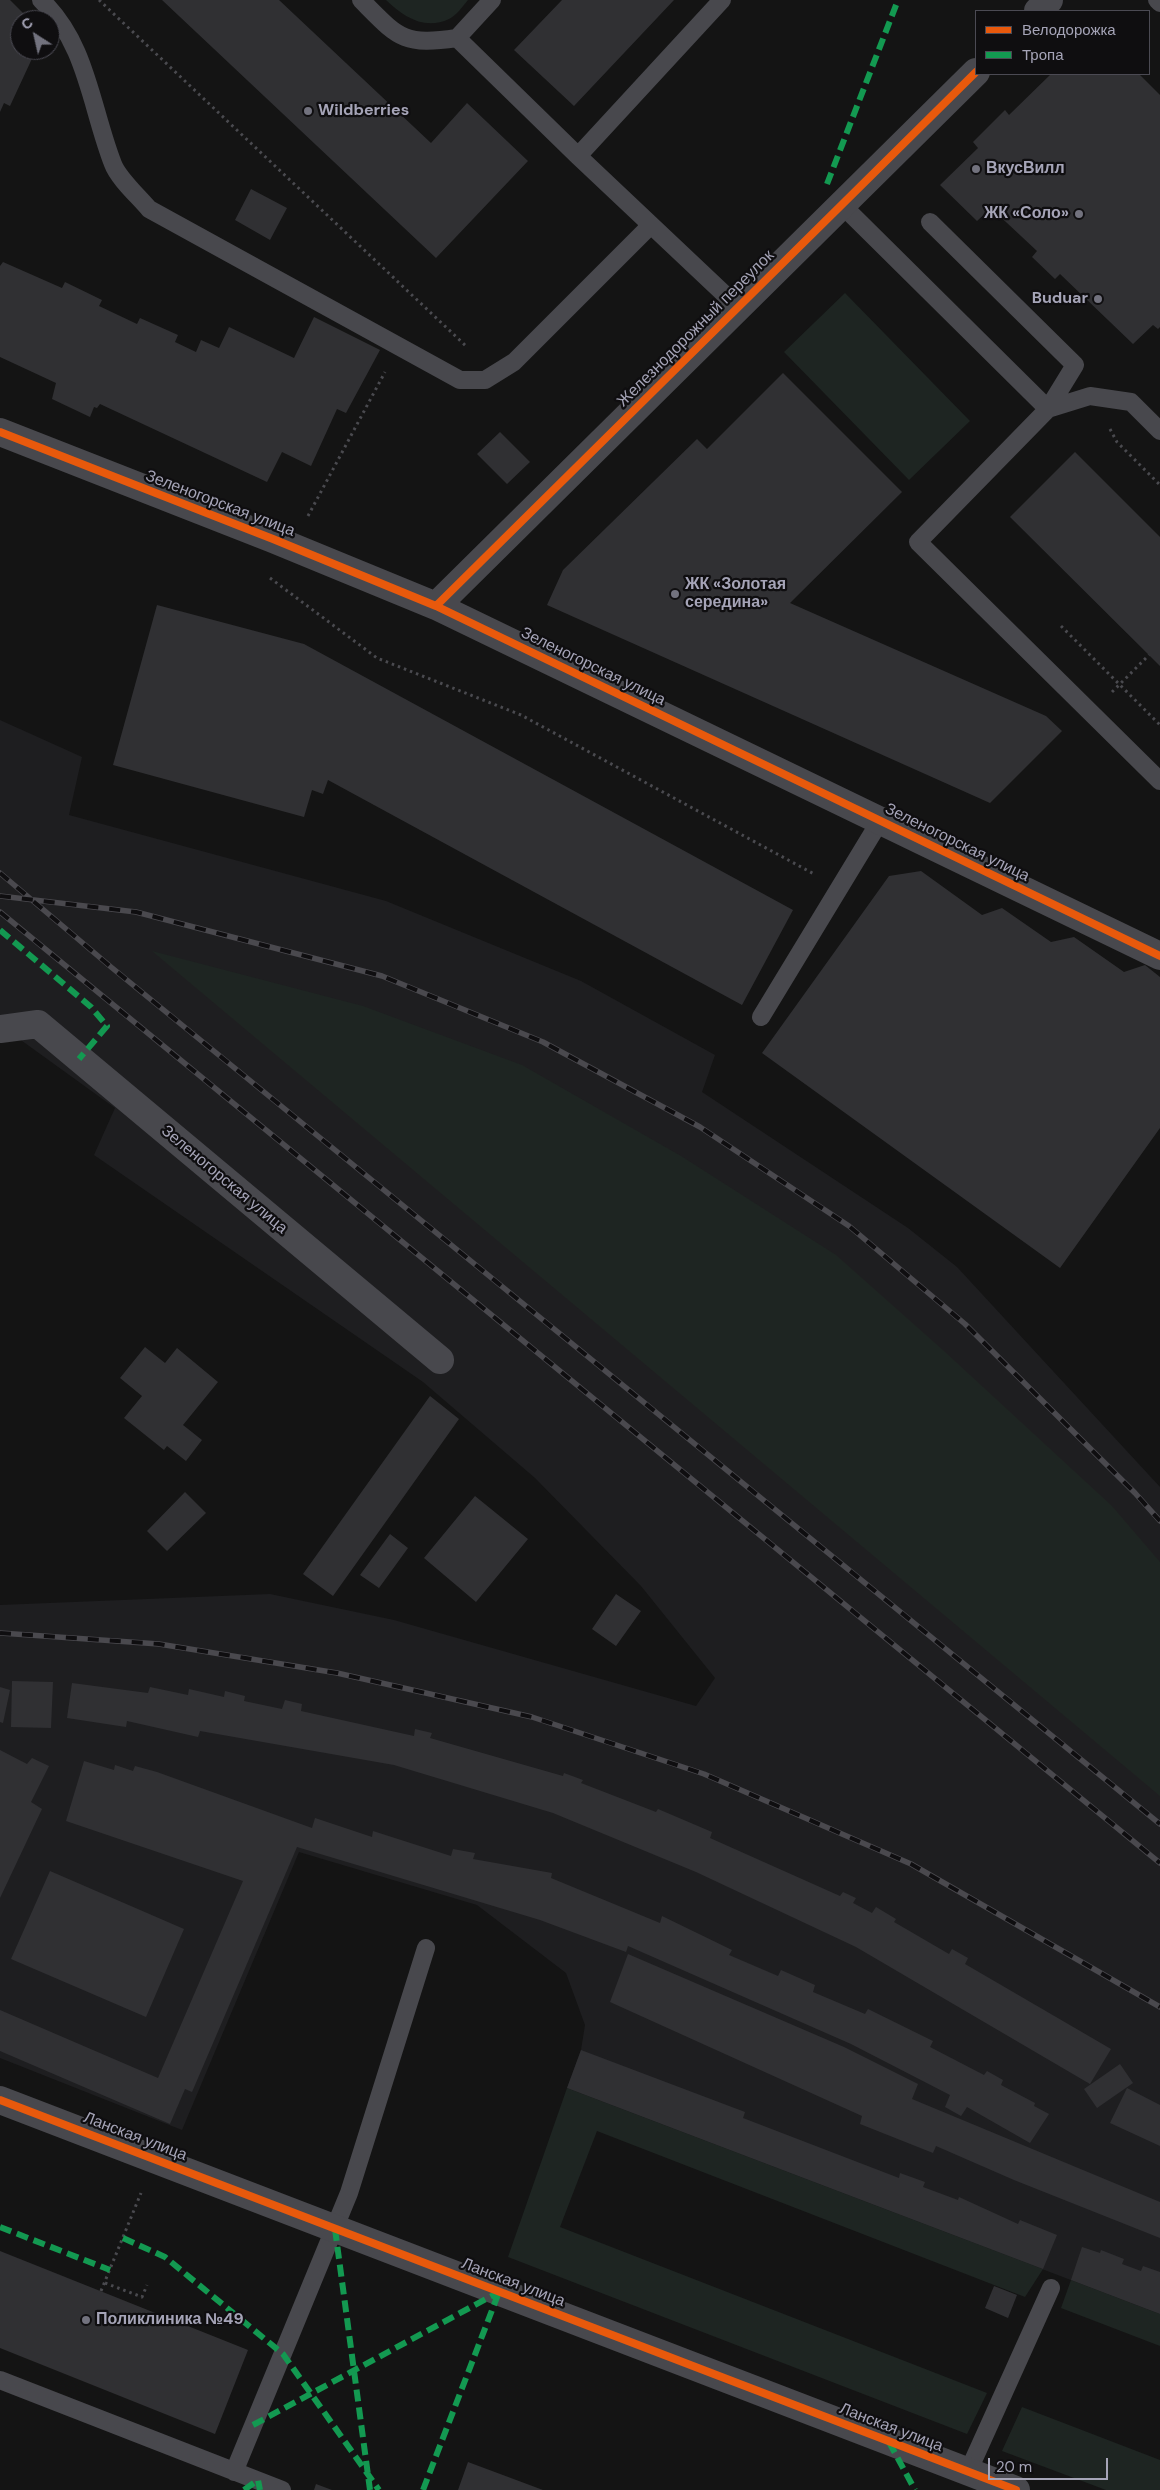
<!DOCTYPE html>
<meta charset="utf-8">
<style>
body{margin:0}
#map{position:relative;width:1160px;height:2490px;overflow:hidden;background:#141414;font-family:"DM Sans",sans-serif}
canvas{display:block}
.legend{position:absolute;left:975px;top:10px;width:175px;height:65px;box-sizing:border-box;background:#0f0e10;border:1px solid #4b4a53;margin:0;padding:6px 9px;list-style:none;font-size:15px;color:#a5a4b7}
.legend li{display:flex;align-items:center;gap:10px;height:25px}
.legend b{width:25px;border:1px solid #4b4a53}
.north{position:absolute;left:10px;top:10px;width:50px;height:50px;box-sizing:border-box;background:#0f0e10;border:1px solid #4b4a53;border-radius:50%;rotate:325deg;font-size:14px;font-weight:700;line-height:20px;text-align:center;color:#a5a4b7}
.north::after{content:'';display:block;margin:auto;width:18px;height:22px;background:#72727e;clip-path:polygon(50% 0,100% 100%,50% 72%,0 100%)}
.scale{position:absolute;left:988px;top:2458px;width:120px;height:22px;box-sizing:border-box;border:2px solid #a5a4b7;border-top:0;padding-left:6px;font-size:15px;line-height:18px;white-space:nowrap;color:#a5a4b7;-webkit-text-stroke:4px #0f0e10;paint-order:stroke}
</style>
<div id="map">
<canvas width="1160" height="2490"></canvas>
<ul class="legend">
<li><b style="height:6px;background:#e8590c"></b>Велодорожка</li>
<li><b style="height:6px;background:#139951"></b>Тропа</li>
</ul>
<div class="north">С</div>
<div class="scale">20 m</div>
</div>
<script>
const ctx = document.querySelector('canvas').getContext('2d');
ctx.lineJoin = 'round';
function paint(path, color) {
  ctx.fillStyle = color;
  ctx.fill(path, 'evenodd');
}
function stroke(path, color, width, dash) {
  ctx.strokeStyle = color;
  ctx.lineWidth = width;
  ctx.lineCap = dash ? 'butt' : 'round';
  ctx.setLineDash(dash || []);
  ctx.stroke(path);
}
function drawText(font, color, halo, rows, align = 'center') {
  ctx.font = font + ' "DM Sans",sans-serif';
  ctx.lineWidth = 4.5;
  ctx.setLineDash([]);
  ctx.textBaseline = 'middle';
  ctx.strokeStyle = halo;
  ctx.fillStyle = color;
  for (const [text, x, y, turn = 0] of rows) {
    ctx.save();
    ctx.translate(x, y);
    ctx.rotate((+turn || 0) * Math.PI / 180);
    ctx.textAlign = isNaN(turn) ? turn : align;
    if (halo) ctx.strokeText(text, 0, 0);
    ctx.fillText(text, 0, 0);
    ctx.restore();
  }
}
paint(new Path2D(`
 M0 720 82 757 69 815 386 901 581 981 715 1055 702 1092 908 1228 957 1267 1160 1487V2314L567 2088 581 2050 585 2025 566 1973 477 1905 299 1852 182 2130 0 2058V1605L270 1594 394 1620 696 1706 715 1678 641 1586 535 1478 423 1382 94 1155 115 1108 0 1025Z`), '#1e1e20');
paint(new Path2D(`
 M386 0H468C463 6 456 16 449 19 424 31 403 16 386 0Z
 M845 293 970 421 909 480 784 352Z
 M152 951 363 1006 522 1065 681 1156 836 1255 944 1351 1112 1506 1160 1562V1796Z
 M567 2088 1043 2269 1025 2297 597 2131 560 2227 987 2393 967 2434 508 2257Z
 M1071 2280 1160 2314V2346L1061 2308Z
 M1022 2407 1160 2460V2490H1106L1002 2451Z`), '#1e2522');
paint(new Path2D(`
 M0 0H10L30 20H20V50H36L10 106 4 103 0 112Z
 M162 0H279L431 143 467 103 528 161 436 258Z
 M562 0H674L574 106 514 50Z
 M1051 74H1139L1160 95V327L1158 329 1153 325 1133 344 1060 274 1055 279 1032 257 1037 251 991 208 977 221 940 185 978 148 973 142 1005 110 1009 115Z
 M251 189 287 208 270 240 235 220Z
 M3 262 62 288 65 282 102 300 99 306 137 324 140 318 178 335 175 342 196 352 201 340 219 348 229 327 294 358 314 317 380 350 346 413 337 409 311 466 282 452 267 482 100 404 97 408 94 407 90 417 52 399 56 383 0 357V266Z
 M783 373 902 492 790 603 1046 716 1062 731 990 803 547 605 563 570 697 439 707 449Z
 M500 432 530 462 507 484 477 454Z
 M1075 452 1160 537V666L1010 517Z
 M157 605 304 644 793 910 742 1005 328 780 323 794 312 790 304 817 113 765Z
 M921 871 982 915 1002 908 1051 942 1074 937 1124 972 1145 965 1160 977V1128L1060 1268 762 1053 889 876Z
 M145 1347 165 1363 177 1348 218 1382 183 1425 202 1440 186 1461 167 1446 164 1450 124 1418 142 1396 120 1378Z
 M430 1396 459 1419 333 1596 303 1574Z
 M185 1492 206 1513 167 1551 147 1531Z
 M475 1496 528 1539 476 1602 424 1558Z
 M390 1534 408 1548 379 1588 360 1575Z
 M616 1594 641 1611 616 1646 592 1629Z
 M12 1681 53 1682 51 1728 11 1727Z
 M72 1683 148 1693 150 1687 188 1695 189 1689 224 1697 225 1691 245 1696 244 1701 282 1709 285 1700 302 1704 301 1711 414 1736 415 1729 432 1733 430 1738 563 1776 564 1773 583 1780 581 1783 656 1812 658 1809 712 1832 710 1838 840 1896 843 1892 856 1898 853 1903 872 1913 876 1907 896 1919 894 1922 949 1954 952 1949 968 1958 965 1964 1111 2049 1090 2084 856 1947 696 1872 553 1813 394 1765 200 1731 198 1737 127 1721 126 1727 67 1718Z
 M0 1687 10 1690 3 1723 0 1722Z
 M0 1750 27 1764 32 1758 49 1766 31 1802 42 1809 0 1898Z
 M84 1761 114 1770 115 1765 133 1771 135 1766 157 1772 312 1828 315 1818 372 1837 373 1831 451 1856 453 1849 475 1853 473 1859 552 1873 551 1878 660 1923 662 1916 732 1950 729 1955 778 1976 781 1970 815 1985 813 1992 865 2014 868 2009 933 2041 930 2047 984 2075 987 2071 1003 2080 1001 2085 1035 2103 1034 2106 1049 2114 1030 2143 967 2107 961 2116 945 2107 950 2095 851 2044 628 1946 626 1952 540 1920 297 1847 192 2092 185 2089 170 2124 0 2051V2010L158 2078 243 1881 66 1821Z
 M50 1871 184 1929 146 2017 11 1959Z
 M628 1954 844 2047 918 2084 912 2099 1160 2202V2238L1014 2180 936 2146 933 2153 860 2124 862 2116 610 2002Z
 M581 2050 745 2112 743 2118 899 2178 900 2173 925 2182 923 2187 958 2200 959 2197 1018 2224 1020 2220 1057 2235 1043 2269 567 2088Z
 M1120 2064 1133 2083 1097 2108 1084 2089Z
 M1127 2088 1160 2105V2146L1110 2123Z
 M1082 2247 1100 2253 1101 2250 1124 2259 1122 2264 1141 2271 1143 2266 1160 2272V2314L1071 2280Z
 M0 2251 248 2350 215 2434 0 2348Z
 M994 2286 1017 2295 1008 2318 985 2308Z
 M468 2462 543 2490H458Z
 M316 2484 332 2490H314Z`), '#303033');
stroke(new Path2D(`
 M99 0 466 346
 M1110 429 1117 442 1160 485
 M308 516 385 372
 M270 578 377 658 521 715 814 874
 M1061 626 1160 725
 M1112 692 1149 655
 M105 2283 142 2297 147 2285
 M101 2291 141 2193`), '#4a4a4f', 3, [2.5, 4]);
stroke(new Path2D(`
 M41 0C87 43 91 108 113 164 118 178 139 197 149 209L460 380H485L514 362 651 225
 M361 0C398 37 402 46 457 38
 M492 0 457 38 578 156 738 307
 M1157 0 1160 3
 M578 156 722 0
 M842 205 1048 409 918 542 1160 781
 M930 222 1075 365 1048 409
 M1048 409 1090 396 1131 402 1160 431
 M761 1017 880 821
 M0 2380 282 2490
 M234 2472 349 2193 426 1948
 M968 2472 1051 2288`), '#48484d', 18);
stroke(new Path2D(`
 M1038 11 1049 0
 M0 432 273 539 436 606 1160 956
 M436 606 976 72
 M0 1029 38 1024 440 1360
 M0 2100 1016 2490`), '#48484d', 28);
const rail = new Path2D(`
 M0 873 111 967 1160 1824
 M0 896 136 912 382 976 543 1042 700 1127 849 1226 965 1324 1135 1493 1160 1521
 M0 912 1160 1863
 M0 1633 159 1644 337 1673 532 1717 704 1774 911 1864 1160 2007`);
stroke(rail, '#4a494e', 5.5);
stroke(rail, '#0f0e10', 4, [11]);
stroke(new Path2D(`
 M827 184 898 0
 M0 930 91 1007 107 1026 79 1059
 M0 2227 110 2270
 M335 2229 370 2490
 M123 2238 165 2257 283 2354 379 2490
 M253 2425 499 2292
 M889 2442 915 2490
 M244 2490 258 2480 260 2490
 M423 2490 499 2292`), '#139951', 6, [12, 6]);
stroke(new Path2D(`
 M0 432 273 539 436 606 1160 956
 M436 606 976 72
 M0 2100 1016 2490`), '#e8590c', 8);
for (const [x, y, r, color] of [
 [308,111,5,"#72727e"],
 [976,169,5,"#72727e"],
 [1079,214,5,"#72727e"],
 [1098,299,5,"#72727e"],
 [675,594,5,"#72727e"],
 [86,2320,5,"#72727e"]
]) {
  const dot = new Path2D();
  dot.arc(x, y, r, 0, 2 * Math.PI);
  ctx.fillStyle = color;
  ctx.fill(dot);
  stroke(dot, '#0f0e10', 2);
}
drawText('bold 16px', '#a5a4b7', '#0f0e10', [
 ["Wildberries",318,111],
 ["ВкусВилл",986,169],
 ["ЖК «Соло»",1069,214,"right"],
 ["Buduar",1088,299,"right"],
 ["ЖК «Золотая",685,585],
 ["середина»",685,603],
 ["Поликлиника №49",96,2320]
], 'left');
drawText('16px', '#a5a4b7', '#0f0e10', [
 ["Железнодорожный переулок",696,329,-45],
 ["Зеленогорская улица",220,504,21],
 ["Зеленогорская улица",593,667,26],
 ["Зеленогорская улица",957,843,26],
 ["Зеленогорская улица",224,1180,40],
 ["Ланская улица",135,2137,21],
 ["Ланская улица",513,2283,21],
 ["Ланская улица",891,2428,21]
]);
</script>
